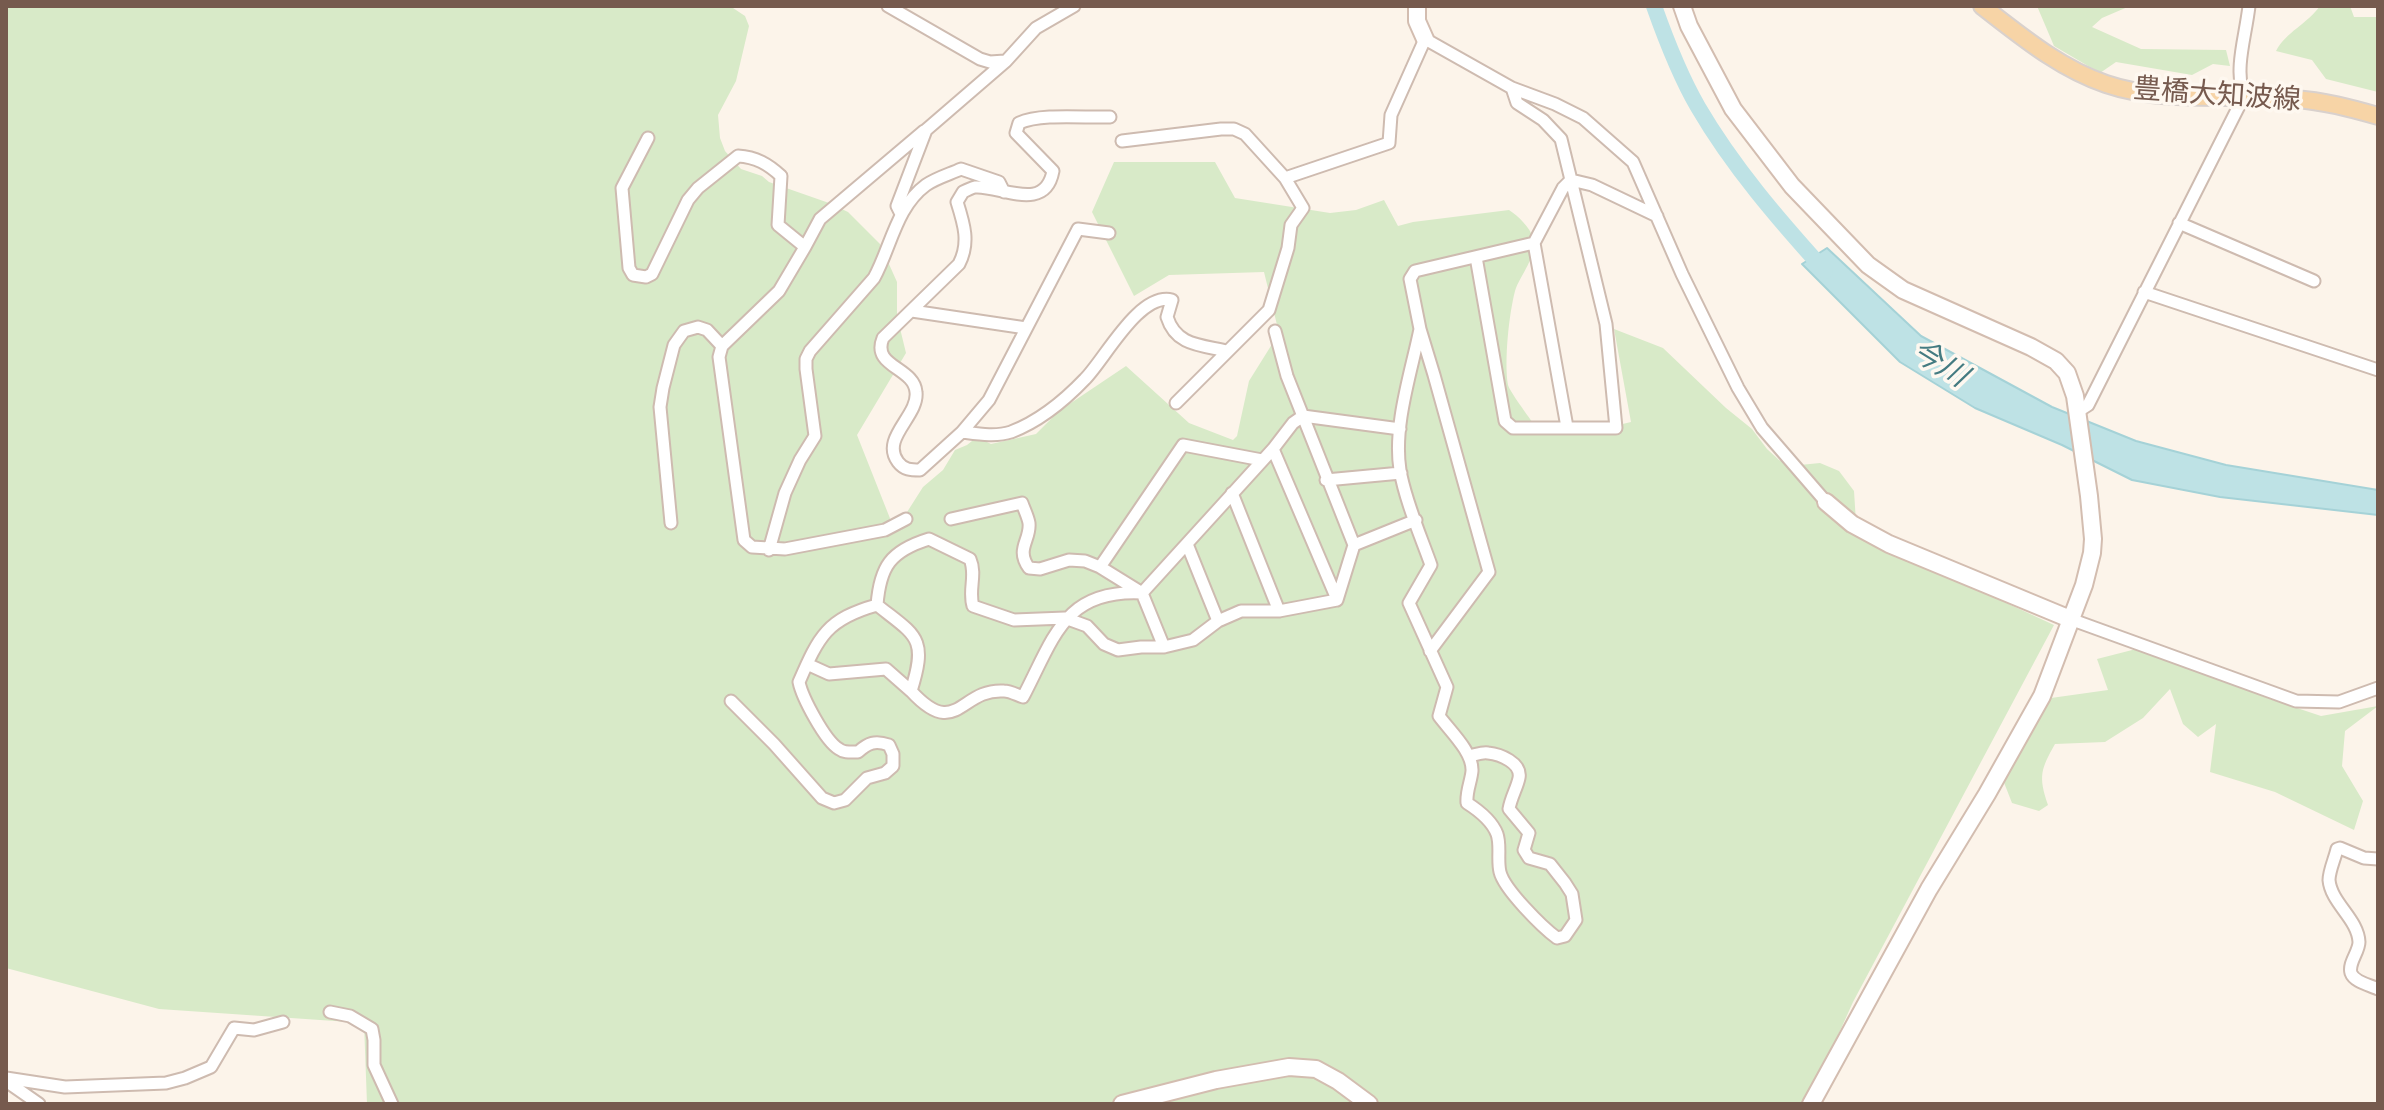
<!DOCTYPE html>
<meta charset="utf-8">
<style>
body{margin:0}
#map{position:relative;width:2384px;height:1110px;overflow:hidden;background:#fcf4ea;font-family:Figtree,sans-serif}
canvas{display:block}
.frame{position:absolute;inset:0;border:8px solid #765a4e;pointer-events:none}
</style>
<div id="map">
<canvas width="2384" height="1110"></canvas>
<div class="frame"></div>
</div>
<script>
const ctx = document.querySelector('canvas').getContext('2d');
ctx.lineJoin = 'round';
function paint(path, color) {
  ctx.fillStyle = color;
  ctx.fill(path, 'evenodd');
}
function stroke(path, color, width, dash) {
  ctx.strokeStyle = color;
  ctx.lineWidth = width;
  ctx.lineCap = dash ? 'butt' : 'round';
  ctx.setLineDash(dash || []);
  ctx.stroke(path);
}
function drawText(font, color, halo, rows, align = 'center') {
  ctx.font = font + ' Figtree,"Noto Sans JP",sans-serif';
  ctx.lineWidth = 7;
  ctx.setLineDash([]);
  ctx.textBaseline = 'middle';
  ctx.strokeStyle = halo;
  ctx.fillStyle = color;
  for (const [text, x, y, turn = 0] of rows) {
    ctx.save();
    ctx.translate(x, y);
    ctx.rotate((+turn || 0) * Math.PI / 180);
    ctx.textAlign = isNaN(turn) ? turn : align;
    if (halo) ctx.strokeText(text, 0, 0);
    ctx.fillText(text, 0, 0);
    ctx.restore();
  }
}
paint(new Path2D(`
 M6 6H730L745 16 749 26 736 81 718 115 720 138 725 151 741 169 762 176 769 182 829 203 848 212 880 244 897 282V316L906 353 857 435 895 531 923 487 943 470 955 450 967 445 977 437 991 444 1036 434 1059 411 1126 366 1189 423 1233 440 1237 436 1249 381 1279 333 1264 272 1169 275 1134 296 1092 212 1114 162H1215L1235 198 1330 213 1356 210 1384 200 1398 226 1413 222 1509 210C1518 216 1530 227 1533 238 1538 256 1520 275 1515 291 1509 314 1504 361 1508 385 1510 392 1529 417 1535 426L1610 427 1631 422 1614 329 1663 348 1726 408 1752 429 1767 449 1779 460 1790 466 1820 463 1839 471 1854 491 1856 522 1875 543 1895 557 1922 564 2054 625 1853 1002 1807 1104H367L364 1023 159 1009 6 968Z
 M2037 6H2130L2102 18 2092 27 2141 49 2226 50 2230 66 2213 64 2192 75 2116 62 2100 73 2054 46Z
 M2320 6H2350L2354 17H2378V92L2326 79 2312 60 2276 51C2286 32 2307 24 2320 6Z
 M2140 648 2267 698 2321 716 2378 706 2345 731 2342 766 2363 801 2354 830 2275 792 2210 772 2216 724 2198 737 2183 724 2170 689 2143 718 2105 742 2055 744C2041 769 2038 776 2048 805L2039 811 2012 803 2003 780 2051 698 2108 690 2097 659Z`), '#d8eac8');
const water = new Path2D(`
 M1827 248 1921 336 2052 407 2136 441 2226 465 2378 490V515L2220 497 2132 480 2062 445 1975 408 1900 362 1802 264Z`);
paint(water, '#bee2e5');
stroke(water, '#a5d2d7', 2);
stroke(new Path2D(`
 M1654 6C1666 40 1680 76 1698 107 1733 167 1779 220 1825 271`), '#bee2e5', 16);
const street = new Path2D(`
 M888 6 980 59 990 62 1005 61
 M648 138 622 188 629 268 633 275 646 277 652 274 688 200 698 188 738 156C756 157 768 164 781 176L778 225 805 247 779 291 722 346 719 357 744 540 752 547 785 549 885 530 906 519
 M1122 141 1221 129H1234L1245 134 1285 178 1303 208 1291 225 1288 248 1269 310 1176 403
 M1285 178 1389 143 1391 115 1425 39 1512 88 1555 104 1583 118 1633 162 1682 274 1738 388 1762 428 1826 502
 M901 214 897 206 926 130 1006 61 1036 28 1074 6
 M2179 223 2314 281
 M1109 233 1078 229 989 400 962 432 920 470C911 470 904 470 898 462 880 438 919 416 916 392 914 367 871 367 883 338L959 264C970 243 964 224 957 202L963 192C967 190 971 188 975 187 1000 185 1045 214 1053 171L1016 133 1019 123C1041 113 1085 118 1110 117
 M1534 243 1567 427
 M805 247 820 219 924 131
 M1476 257 1505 421 1513 428H1616L1606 324 1571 180 1592 185 1657 216
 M2144 292 2378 370
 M912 311 1026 328
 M1420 329C1411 373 1393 426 1400 470 1405 500 1421 537 1431 565L1409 603 1447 687 1439 716C1450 731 1473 752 1472 771 1471 782 1466 791 1467 803 1478 810 1492 821 1497 834 1501 845 1497 860 1500 872 1504 889 1542 927 1557 938L1565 936 1576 920 1572 894 1565 883 1550 864 1529 858 1524 850 1529 833 1509 809C1511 797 1517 788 1519 778 1522 763 1500 754 1488 753 1482 752 1475 755 1469 756
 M1275 331 1287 376 1354 545 1337 600
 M2077 412 2088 405 2243 98C2235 64 2245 40 2249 6
 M962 432C978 434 996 437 1011 432 1040 421 1064 401 1085 379 1105 359 1139 292 1172 300L1167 317C1176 346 1201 345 1227 351
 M1273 449 1337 599
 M1326 480 1401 473
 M1232 493 1279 611
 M951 519 1022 503C1024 509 1028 517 1029 523 1031 540 1015 549 1029 568L1040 569 1069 560 1085 561 1100 567 1142 593 1164 647 1193 640 1218 621 1241 611H1279L1337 600
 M671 523 660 407 663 388 674 345 684 331 698 327 707 330 722 346
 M1187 544 1218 621
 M1354 545 1416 520
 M769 550 785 493 800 460 815 436 806 369V359L810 351 874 278C891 247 896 207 926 185 936 178 950 174 961 169L999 182 1004 192
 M1100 567 1183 445 1262 460
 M1142 593 1273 449 1293 423 1303 416 1400 429
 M877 605C916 636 928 637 911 691 957 741 960 688 1004 691 1010 691 1017 695 1023 697 1054 638 1064 589 1142 593
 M877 605C880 567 890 551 929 539L970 559C977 575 968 590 973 606L1014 620 1065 618 1087 626 1104 644 1118 650 1141 647H1164
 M2070 619 2296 701 2339 702 2378 688
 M1430 651 1489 572 1434 375 1420 329 1410 279 1415 271 1534 243 1563 188 1571 180 1561 139 1543 120 1517 103 1512 88
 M807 664 829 674 886 669 911 691
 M731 701 774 744 822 798 834 803 845 800 867 778 885 773 893 766V754L889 745C875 740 868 743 858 752 851 752 844 753 839 749 825 741 802 697 799 682 819 636 827 619 877 605
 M2378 859 2364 858 2340 848 2337 849C2335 858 2329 871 2329 880 2331 903 2358 919 2359 942 2359 952 2348 963 2351 973 2354 982 2370 985 2378 989
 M330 1012 350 1016 372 1029 374 1040V1065L392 1104
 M6 1078 65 1087 166 1083 185 1078 211 1067 234 1028 254 1030 283 1022
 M6 1081 39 1104`);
const secondary = new Path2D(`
 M1417 6V21L1425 39
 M1682 6 1689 26 1733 109 1792 186 1868 265 1903 290 2031 347 2056 361 2067 373 2075 396 2089 496 2093 539 2092 553 2084 585 2042 696 1987 794 1929 889 1811 1104
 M1826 502 1852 524 1889 544 2070 619
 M1122 1104 1216 1080 1289 1067 1316 1069 1338 1081 1369 1104`);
const primary = new Path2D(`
 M1982 6C2021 36 2059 68 2106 84 2164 104 2234 93 2294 99 2324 101 2350 108 2378 116`);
stroke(street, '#cebbb0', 15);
stroke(secondary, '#d3bdb0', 20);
stroke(primary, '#d9d1cd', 20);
stroke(street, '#fff', 11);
stroke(secondary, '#fff', 16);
stroke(primary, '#f7d4a6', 16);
drawText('28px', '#765a4e', '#fef8f0', [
 ["豊橋大知波線",2217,95,4]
]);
drawText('italic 30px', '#447b81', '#fef8f0', [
 ["今川",1939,364,32]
]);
</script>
